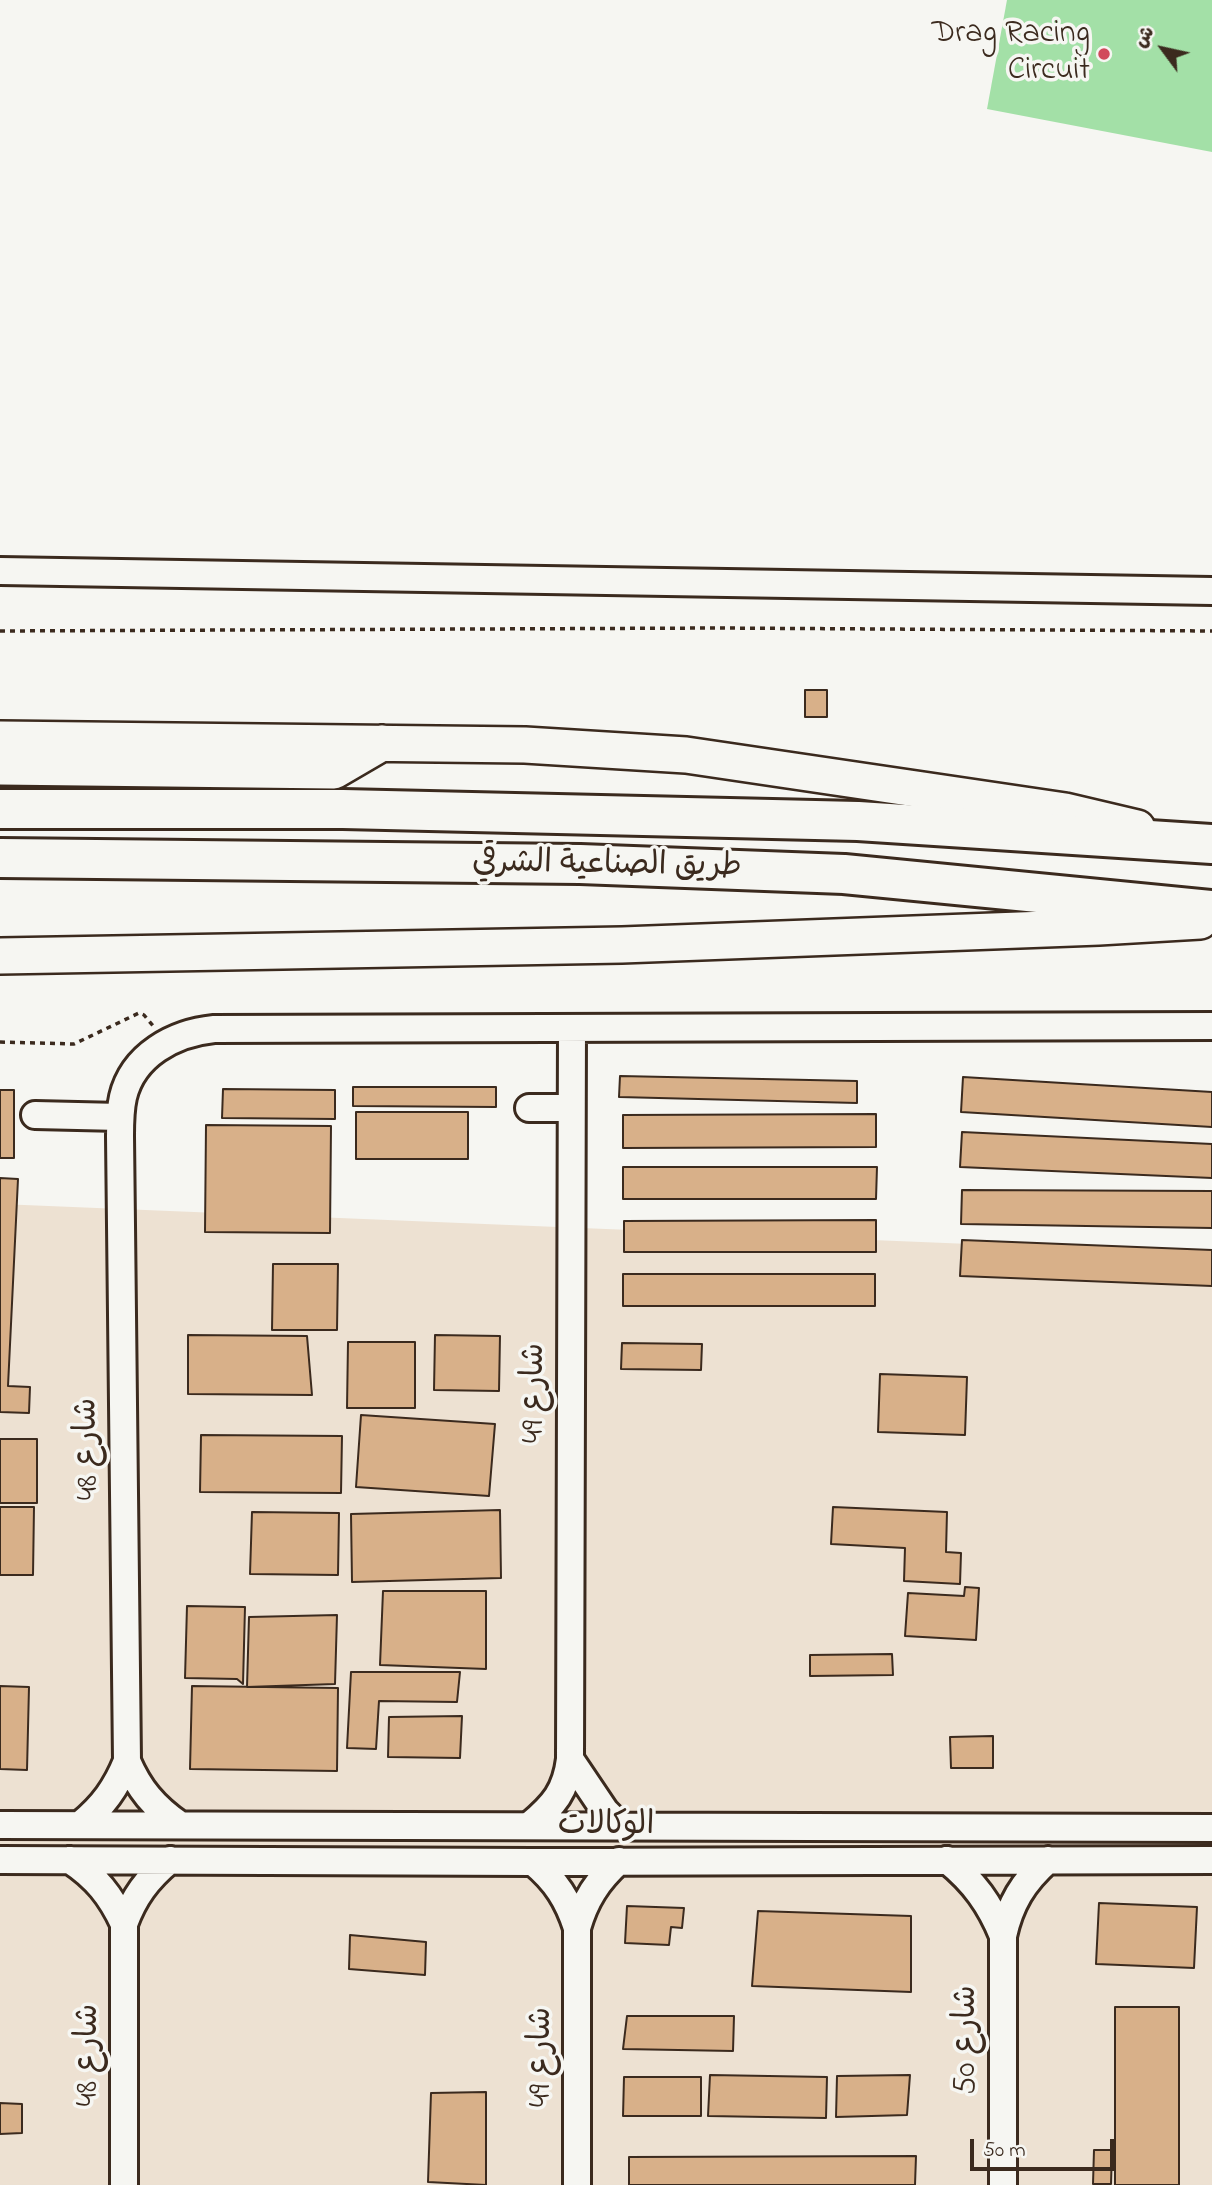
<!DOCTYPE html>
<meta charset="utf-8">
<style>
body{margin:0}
#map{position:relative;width:1212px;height:2185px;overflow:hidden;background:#f6f6f2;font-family:"Indie Flower","Playpen Sans Arabic",sans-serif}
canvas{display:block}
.north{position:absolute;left:1128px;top:14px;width:70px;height:70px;-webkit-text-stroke:5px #f6f6f2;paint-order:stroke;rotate:303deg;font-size:19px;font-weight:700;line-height:28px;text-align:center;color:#3b2a1e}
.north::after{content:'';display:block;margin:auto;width:24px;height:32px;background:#3b2a1e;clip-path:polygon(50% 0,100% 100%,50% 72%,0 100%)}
.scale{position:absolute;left:970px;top:2139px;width:144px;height:32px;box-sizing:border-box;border:4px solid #3b2a1e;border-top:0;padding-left:9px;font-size:21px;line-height:24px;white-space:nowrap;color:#3b2a1e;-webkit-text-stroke:5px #f6f6f2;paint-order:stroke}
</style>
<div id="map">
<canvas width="1212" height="2185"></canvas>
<div class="north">ش</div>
<div class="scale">50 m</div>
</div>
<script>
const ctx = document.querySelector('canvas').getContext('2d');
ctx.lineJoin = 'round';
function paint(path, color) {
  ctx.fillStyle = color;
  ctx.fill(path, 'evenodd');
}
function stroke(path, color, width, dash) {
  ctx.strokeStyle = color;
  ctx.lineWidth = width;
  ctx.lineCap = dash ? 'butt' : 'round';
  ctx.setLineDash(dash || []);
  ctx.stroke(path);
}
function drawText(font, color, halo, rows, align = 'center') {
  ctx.font = font + ' "Indie Flower","Playpen Sans Arabic",sans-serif';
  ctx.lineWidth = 7;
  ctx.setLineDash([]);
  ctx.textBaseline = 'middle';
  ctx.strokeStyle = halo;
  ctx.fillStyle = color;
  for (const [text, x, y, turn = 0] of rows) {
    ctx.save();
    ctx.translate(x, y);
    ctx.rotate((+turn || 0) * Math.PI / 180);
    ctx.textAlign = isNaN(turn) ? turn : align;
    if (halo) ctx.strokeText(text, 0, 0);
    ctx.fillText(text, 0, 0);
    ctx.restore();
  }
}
paint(new Path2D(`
 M0 1204 1212 1254V2185H0Z`), '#ede1d2');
paint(new Path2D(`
 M1007 0H1212V152L987 109Z`), '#a3e0a7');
const building = new Path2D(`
 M805 690H827V717H805Z
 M620 1076 857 1081V1103L619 1097Z
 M963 1077 1212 1092V1127L961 1112Z
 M353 1087H496V1107L353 1106Z
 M223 1089 335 1090V1119L222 1118Z
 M0 1090H14V1158H0Z
 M356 1112H468V1159H356Z
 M876 1114V1147L623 1148V1115Z
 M206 1125 331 1126 330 1233 205 1232Z
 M962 1132 1212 1144V1178L960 1167Z
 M623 1167H877L876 1199H623Z
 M0 1178 18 1179 8 1386 30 1387 29 1413 0 1412Z
 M962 1190 1212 1191V1228L961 1224Z
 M876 1220V1252H624V1221Z
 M962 1240 1212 1250V1286L960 1276Z
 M273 1264H338L337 1330H272Z
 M623 1274H875V1306H623Z
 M188 1335 307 1336 312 1395 188 1394Z
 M435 1335 500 1336 499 1391 434 1390Z
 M348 1342H415V1408H347Z
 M622 1343 702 1344 701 1370 621 1369Z
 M880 1374 967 1377 965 1435 878 1432Z
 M361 1415 495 1424 489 1496 356 1487Z
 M201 1435 342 1436 341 1493 200 1492Z
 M0 1439H37V1503H0Z
 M0 1507H34L33 1575H0Z
 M833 1507 947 1512 946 1552 961 1553 960 1584 904 1581 905 1548 831 1544Z
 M500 1510 501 1578 352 1582 351 1514Z
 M252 1512 339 1513 338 1575 250 1574Z
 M965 1587 979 1588 976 1640 905 1636 908 1593 964 1596Z
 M383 1591H486V1669L380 1665Z
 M187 1606 245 1607 243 1684 237 1679 185 1678Z
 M337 1615 335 1684 247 1687 249 1617Z
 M892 1654 893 1675 810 1676V1655Z
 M351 1672H460L457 1702 379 1701 376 1749 347 1748Z
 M0 1686 29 1687 27 1770 0 1769Z
 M192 1686 338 1688 337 1771 190 1769Z
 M462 1716 460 1758 388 1757 389 1717Z
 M993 1736V1768H951L950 1737Z
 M1099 1903 1197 1907 1194 1968 1096 1964Z
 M627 1906 684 1908 682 1928 671 1927 669 1945 625 1943Z
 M758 1911 911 1916V1992L752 1986Z
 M350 1935 426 1942 425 1975 349 1969Z
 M1115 2007H1179V2185H1115Z
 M627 2016H734L733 2051 623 2049Z
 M710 2075 827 2077 826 2118 708 2116Z
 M910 2075 907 2115 836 2117 837 2076Z
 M624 2077H701V2116H623Z
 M486 2092V2185L428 2182 431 2093Z
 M0 2103 22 2104V2133L0 2134Z
 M1094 2150H1112L1111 2184H1093Z
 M916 2156 915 2185H629V2157Z`);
paint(building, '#d8b089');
stroke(building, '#3b2a1e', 2);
const minor = new Path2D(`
 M0 571 1212 591
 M529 1108H571
 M35 1115 120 1117
 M570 1759 605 1811 620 1826
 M127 1761C139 1789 154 1807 180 1825
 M81 1824C103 1806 116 1788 127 1761L120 1136C120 1123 120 1110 123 1097 133 1055 174 1033 214 1029L1212 1026
 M0 1825 1212 1828
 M530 1825C554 1805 566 1791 570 1759L572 1028
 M0 1860 533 1862 1212 1860
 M70 1860C96 1877 111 1896 124 1924
 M947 1860C974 1882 990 1904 1003 1936
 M533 1862C556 1881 568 1900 577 1928
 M124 2185V1924C134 1897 147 1879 170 1860
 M577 2185V1928C585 1900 597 1881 619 1861
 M1003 2185V1936C1010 1904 1023 1882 1048 1860`);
const major = new Path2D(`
 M0 739 525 745 686 755 1065 811 1137 828
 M0 767 334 771 382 743
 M0 956 622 945 1099 927 1200 921`);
const highway = new Path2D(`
 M0 809H343L858 821 1212 844
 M0 858 580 864 844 874 1212 910`);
stroke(minor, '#3b2a1e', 32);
stroke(major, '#3b2a1e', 40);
stroke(highway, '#3b2a1e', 44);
stroke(new Path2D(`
 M0 631 717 628 1212 631
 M0 1042 74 1044 139 1013 144 1015 154 1027`), '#3b2a1e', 3.5, [5, 5]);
stroke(minor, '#f6f6f2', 26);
stroke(major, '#f6f6f2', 35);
stroke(highway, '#f6f6f2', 38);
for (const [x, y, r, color] of [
 [1104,54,7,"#d1495b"]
]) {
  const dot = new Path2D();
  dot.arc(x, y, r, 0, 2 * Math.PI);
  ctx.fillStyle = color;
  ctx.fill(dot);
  stroke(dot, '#f6f6f2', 2.5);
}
drawText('32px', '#3b2a1e', '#f6f6f2', [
 ["Drag Racing",1090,36],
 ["Circuit",1090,73]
], 'right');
drawText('32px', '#3b2a1e', '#f6f6f2', [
 ["طريق الصناعية الشرقي",607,867,1],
 ["شارع 49",537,1393,-90],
 ["شارع 48",90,1449,-91],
 ["الوكالات",606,1828],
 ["شارع 50",969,2040,-90],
 ["شارع 48",91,2055,-90],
 ["شارع 49",544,2057,-90]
]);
</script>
